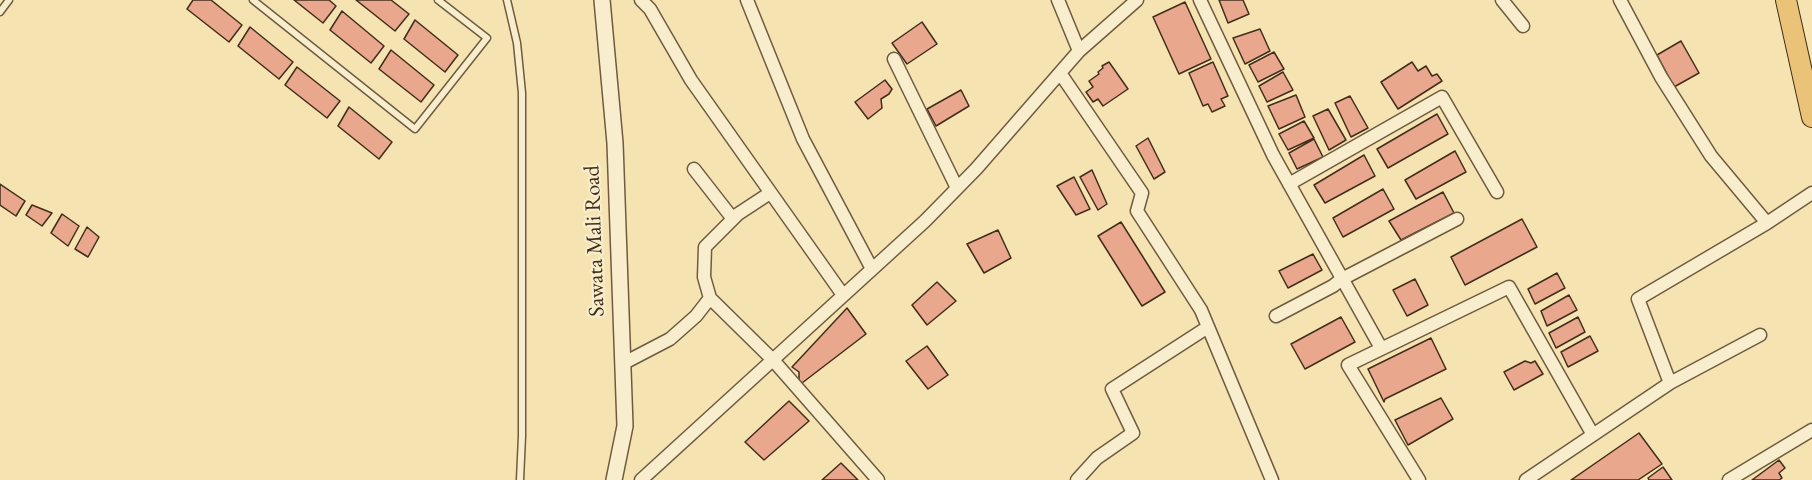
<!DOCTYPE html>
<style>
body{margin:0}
canvas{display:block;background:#f5e3b1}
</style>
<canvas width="1812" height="480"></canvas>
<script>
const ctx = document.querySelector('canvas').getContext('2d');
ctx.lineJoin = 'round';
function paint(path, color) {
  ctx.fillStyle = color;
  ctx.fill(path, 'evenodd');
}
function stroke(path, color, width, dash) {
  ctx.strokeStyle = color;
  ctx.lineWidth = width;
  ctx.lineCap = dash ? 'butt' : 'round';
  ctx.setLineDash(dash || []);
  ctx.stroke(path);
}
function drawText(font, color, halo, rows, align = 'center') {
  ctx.font = font + ' "EB Garamond",serif';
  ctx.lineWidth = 4.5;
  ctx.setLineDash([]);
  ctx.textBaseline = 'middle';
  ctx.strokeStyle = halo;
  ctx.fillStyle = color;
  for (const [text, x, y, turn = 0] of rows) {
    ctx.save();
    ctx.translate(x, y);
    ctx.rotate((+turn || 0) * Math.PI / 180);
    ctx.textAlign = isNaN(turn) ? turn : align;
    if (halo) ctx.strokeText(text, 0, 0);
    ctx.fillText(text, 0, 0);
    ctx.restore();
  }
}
const building = new Path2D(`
 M193 0H211L242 25 229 42 187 9Z
 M294 0H329L336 6 323 23Z
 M356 0H391L409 14 395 31Z
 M1219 0H1243L1249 14 1228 23Z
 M1185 2 1211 59 1179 74 1153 17Z
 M342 11 384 46 371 63 330 30Z
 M415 20 458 55 445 72 404 39Z
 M922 22 937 44 907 64 892 43Z
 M250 27 293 62 279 79 238 46Z
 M1260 29 1270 51 1245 64 1233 38Z
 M1681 41 1699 73 1674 87 1657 55Z
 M391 50 434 85 421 102 379 69Z
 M1274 52 1284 69 1258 82 1249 65Z
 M1109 62 1128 89 1103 106 1098 99 1093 102 1086 92 1093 87 1089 81 1099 74 1098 72 1103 68 1102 66Z
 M1213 62 1228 96 1221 99 1225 106 1212 112 1208 104 1203 106 1189 73Z
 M1412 62 1418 71 1426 66 1432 76 1437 74 1442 81 1398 109 1381 82Z
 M297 67 340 101 327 118 285 85Z
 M1283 72 1293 90 1267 102 1259 86Z
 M885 80 892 89 889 94 881 99 882 108 868 119 855 102Z
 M961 90 969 106 936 126 927 109Z
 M1296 95 1305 117 1279 129 1268 106Z
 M1350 96 1368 128 1351 137 1335 103Z
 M349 107 392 142 379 159 338 126Z
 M1328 109 1346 140 1329 150 1313 116Z
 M1437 114 1448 134 1388 168 1377 149Z
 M1304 121 1314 138 1288 150 1279 134Z
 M1148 138 1165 172 1154 179 1136 146Z
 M1314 139 1323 157 1297 169 1289 153Z
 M1455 151 1466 172 1416 199 1405 180Z
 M1364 155 1375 176 1325 203 1314 185Z
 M1092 170 1107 204 1098 210 1080 177Z
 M1074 177 1090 209 1076 215 1057 186Z
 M0 184 25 201 16 216 0 205Z
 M1383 189 1394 209 1343 237 1333 218Z
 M1443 192 1454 213 1401 240 1389 221Z
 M32 205 52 213 42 226 26 215Z
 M62 214 79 226 68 246 51 233Z
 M1522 219 1537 247 1465 285 1451 257Z
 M1121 222 1165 292 1142 306 1098 236Z
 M87 227 99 237 88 257 75 249Z
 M998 230 1011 258 984 273 967 244Z
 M1313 254 1322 270 1288 288 1279 271Z
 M1557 273 1565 288 1535 304 1528 289Z
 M1415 279 1428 305 1407 316 1393 290Z
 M937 282 956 301 927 325 912 305Z
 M1569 295 1577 310 1547 326 1541 311Z
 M847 308 866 334 802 383 799 381V372L792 367Z
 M1341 317 1355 342 1305 369 1291 344Z
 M1578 317 1585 332 1556 348 1549 333Z
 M1590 336 1598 351 1568 367 1561 352Z
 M1431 338 1446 369 1385 399 1384 402 1368 369Z
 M927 346 948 375 928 389 906 361Z
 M1525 361 1531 363 1535 361 1543 374 1514 390 1504 372Z
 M1441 398 1453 419 1408 445 1395 420Z
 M789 401 809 421 764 460 745 442Z
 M1639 433 1662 464 1638 480H1571Z
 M1779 460 1785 468 1779 473 1782 478 1779 480H1752Z
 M841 463 858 480H822Z
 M1663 467 1672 480H1649L1648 478Z`);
paint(building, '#e9a78e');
stroke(building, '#422e1b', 1.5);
const service = new Path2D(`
 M253 0 415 129 487 38 438 0
 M507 0 517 43 522 93V436L520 480
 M0 12 9 0`);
const minor = new Path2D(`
 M641 0 650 9 691 80 843 295
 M747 0 803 139 872 269
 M1058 0 1079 51
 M1200 0 1273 155 1381 348
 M1502 0 1523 26
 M1620 0 1661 77 1711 156 1767 223
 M894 59 957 188
 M1060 73 1142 193 1137 211 1201 310 1272 480
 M694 169 733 219
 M1289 184 1442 97 1497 192
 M770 193 738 214 705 247 704 277 710 298 773 360 878 480
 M1276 316 1333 286 1342 279 1457 219
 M622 364 670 339 696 316 710 298
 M1670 383 1760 335
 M641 480 925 221 976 169 1079 51 1137 0
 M1077 480 1097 458 1133 433 1112 389 1208 327
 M1419 480 1348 365 1509 287 1593 435
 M1526 480 1670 383 1638 299 1767 223 1812 193
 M1729 480 1812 430`);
const tertiary = new Path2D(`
 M602 0 615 143 625 426 614 480`);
const primary = new Path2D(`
 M1786 0 1812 117`);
stroke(service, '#6f5b40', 9);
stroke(minor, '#6f5b40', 15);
stroke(tertiary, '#6f5b40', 18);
stroke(primary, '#422e1b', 22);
stroke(service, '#f8edcc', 6);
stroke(minor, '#f8edcc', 12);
stroke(tertiary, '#f8edcc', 15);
stroke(primary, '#eac278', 20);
drawText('22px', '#422e1b', '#f8edcc', [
 ["Sawata Mali Road",595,241,-92]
]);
</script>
